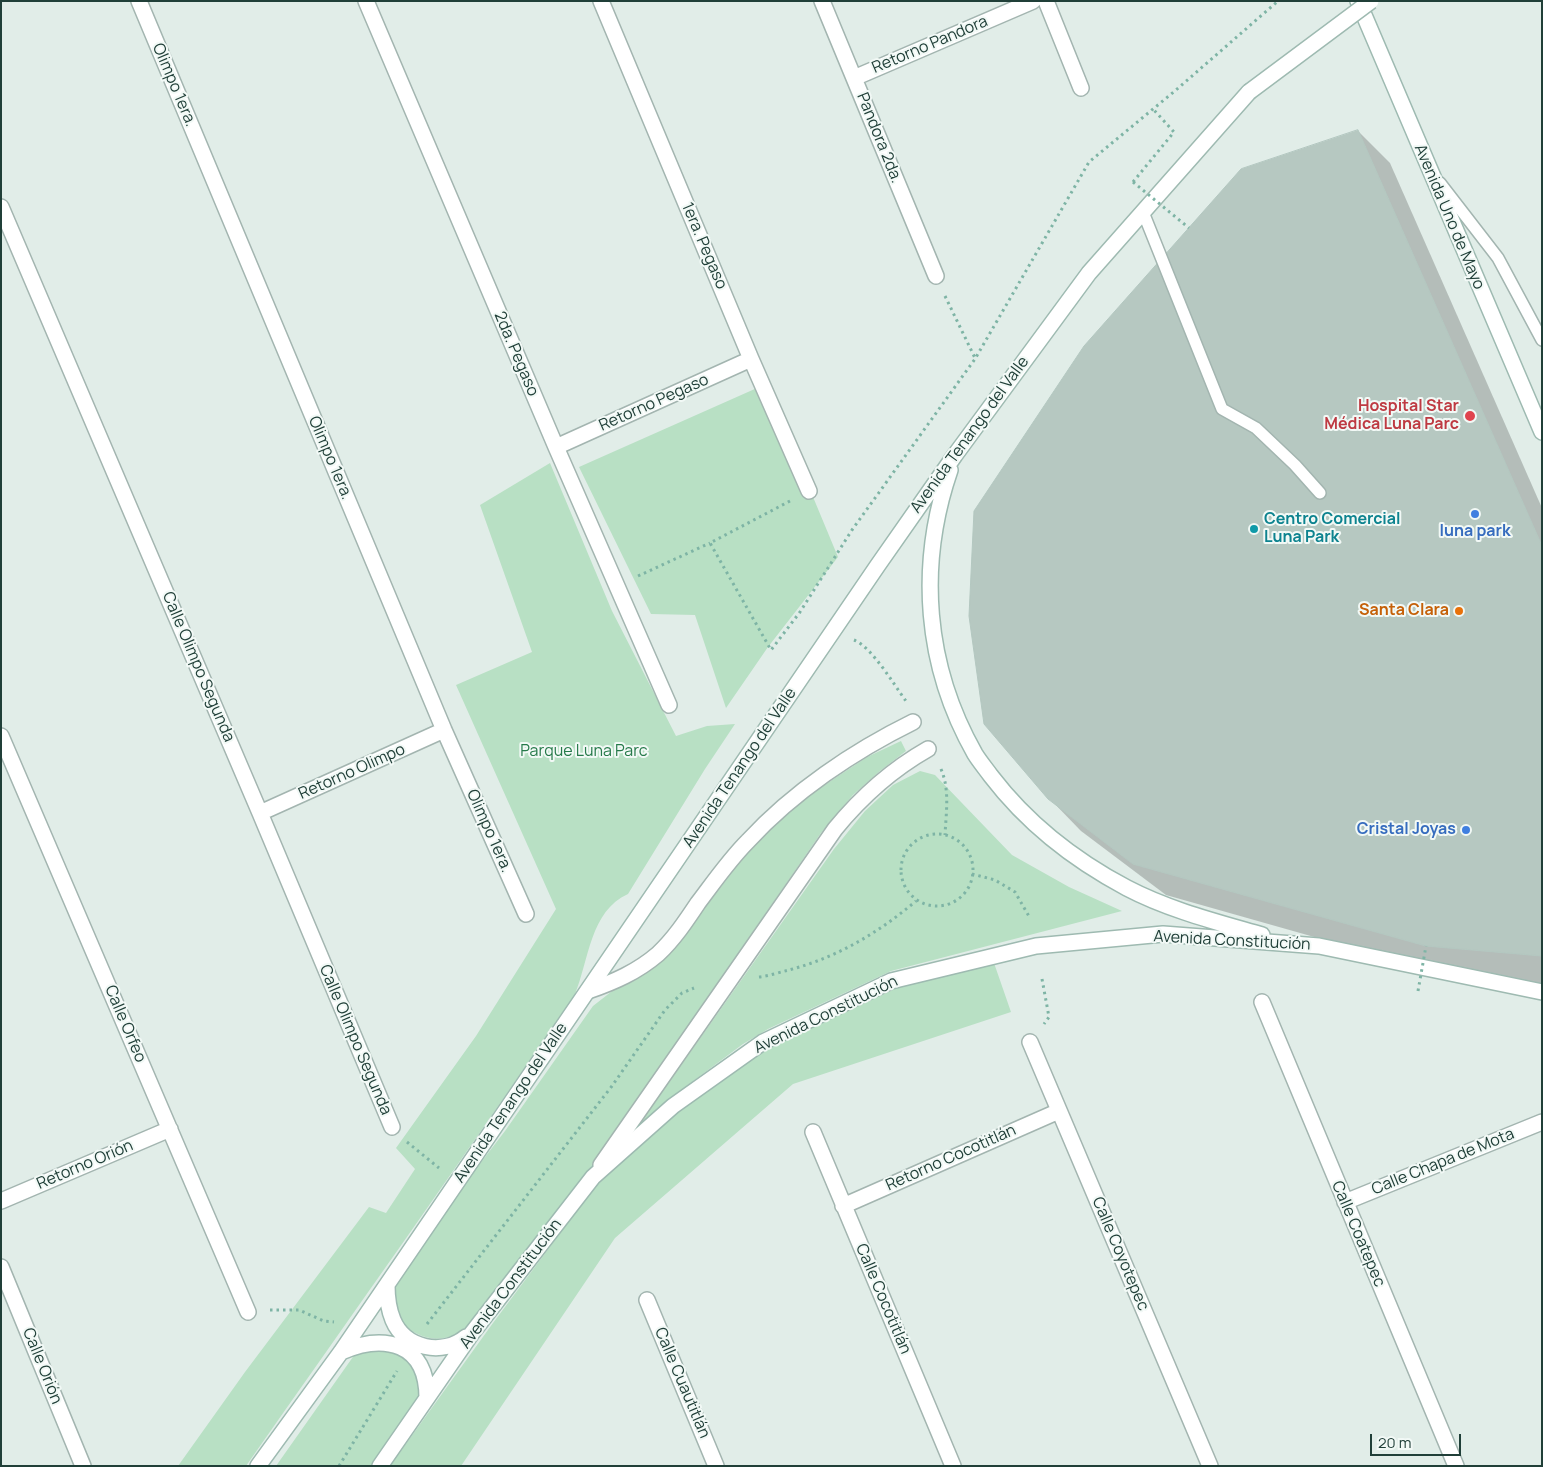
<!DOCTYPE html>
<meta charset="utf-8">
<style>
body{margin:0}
#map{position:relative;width:1543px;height:1467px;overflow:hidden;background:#e1ede8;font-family:Manrope,sans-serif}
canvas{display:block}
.frame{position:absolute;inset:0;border:2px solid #203f38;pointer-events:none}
.scale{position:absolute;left:1370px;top:1434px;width:91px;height:22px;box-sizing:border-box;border:2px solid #203f38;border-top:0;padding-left:6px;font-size:15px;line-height:18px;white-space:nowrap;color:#203f38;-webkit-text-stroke:4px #f2f9f6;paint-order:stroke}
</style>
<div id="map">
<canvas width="1543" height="1467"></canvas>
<div class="frame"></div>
<div class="scale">20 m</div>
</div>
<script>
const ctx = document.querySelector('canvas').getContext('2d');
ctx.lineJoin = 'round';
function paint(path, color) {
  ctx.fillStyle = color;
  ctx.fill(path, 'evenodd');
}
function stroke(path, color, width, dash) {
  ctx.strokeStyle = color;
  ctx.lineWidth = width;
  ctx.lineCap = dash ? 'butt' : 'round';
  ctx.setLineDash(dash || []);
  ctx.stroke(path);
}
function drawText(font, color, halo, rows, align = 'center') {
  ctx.font = font + ' Manrope,sans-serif';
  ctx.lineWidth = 4;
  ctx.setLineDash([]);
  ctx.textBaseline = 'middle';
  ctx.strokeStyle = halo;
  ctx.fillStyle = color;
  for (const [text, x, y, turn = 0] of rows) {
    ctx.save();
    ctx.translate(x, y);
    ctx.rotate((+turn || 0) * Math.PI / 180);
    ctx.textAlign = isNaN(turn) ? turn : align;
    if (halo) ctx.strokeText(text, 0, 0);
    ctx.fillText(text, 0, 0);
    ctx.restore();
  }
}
paint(new Path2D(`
 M766 384 838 557 768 647 726 708 695 615 651 614 579 467Z
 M550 463 612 611 676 736 707 726 735 724 705 769 628 894C590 911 589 960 575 994 572 1001 565 1009 560 1016 457 1167 351 1316 246 1466H178L245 1372 369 1207 386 1213 415 1169 396 1148 476 1036 556 909 456 685 532 652 480 505Z
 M901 741 906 751 880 771 853 795 821 833 592 1166 463 1332C430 1346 422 1336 393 1321L387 1285 505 1131 593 1006 671 945 713 897 742 859 782 817 814 792 867 757Z
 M920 771 935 775 1012 855 1069 887 1122 911 891 971 768 1029 743 1044 669 1099 633 1133 834 849 865 811 893 785Z
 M994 963 1011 1012 793 1084 615 1238 461 1466H390L493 1323 594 1188 668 1119 765 1050 895 986Z
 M376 1350 396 1352 415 1367 421 1397 372 1466H276L355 1354Z`), '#b8e0c4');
paint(new Path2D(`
 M1358 131 1390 163 1542 508V985L1459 978 1166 895 1081 831 1049 798Z`), '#0003');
const building = new Path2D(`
 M1358 130 1542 546V956L1426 946 1133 864 1048 799 984 724 969 616 974 511 1084 346 1241 169Z`);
paint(building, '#b6c8c1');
stroke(building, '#b3c7c0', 1);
const lane = new Path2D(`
 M1440 183 1498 258 1542 340
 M1143 212 1222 409 1256 428 1295 465 1320 493`);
const street = new Path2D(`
 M139 1 444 730 526 914
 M366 1 556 447 669 705
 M601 1 751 359 809 491
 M822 1 936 276
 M1046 1 1081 88
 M854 78 1033 1
 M1 207 260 813 392 1127
 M556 447 751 359
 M1 736 248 1312
 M260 813 444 730
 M588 991C614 982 637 972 658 954 674 939 686 921 698 903 714 882 729 860 748 841 793 792 854 751 913 722
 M1262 1002 1456 1466
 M1030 1042 1210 1466
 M813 1132 953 1466
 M601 1165 835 829C862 796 891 770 928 749
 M1 1201 170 1129
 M1345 1202 1542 1122
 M843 1206 1059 1111
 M1 1267 83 1466
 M647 1300 716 1466`);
const secondary = new Path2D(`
 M1358 1 1542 432
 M950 470C917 566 925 666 975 754 980 762 986 769 991 776 1027 823 1074 860 1127 888 1169 910 1217 922 1262 935
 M387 1285C387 1297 388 1308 393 1320 405 1349 443 1356 466 1337
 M341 1352C385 1333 427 1343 427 1398
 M258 1466 341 1352 878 565 955 455 1089 273 1249 92
 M380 1466 472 1333 593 1177 673 1106 763 1042 891 981 1036 946 1163 934 1319 946 1542 992`);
stroke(lane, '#a3b5b0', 14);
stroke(street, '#a3b5b0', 18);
stroke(secondary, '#9ebab1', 18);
stroke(new Path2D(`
 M1133 182 1174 132 1153 109
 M945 296 975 358
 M790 501 710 543 771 650 800 612 852 530 975 359 1089 162 1176 90 1278 1
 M638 576 710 543
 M854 640C872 647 894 685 906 701
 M941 769C950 790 946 813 945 835
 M901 870a36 36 0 1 1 72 0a36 36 0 1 1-72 0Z
 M972 874 995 880 1015 892 1030 918
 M759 977C769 976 780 972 789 970 838 957 878 933 916 901
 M1042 979 1049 1017 1044 1024
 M407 1142 439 1168
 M270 1310H299L324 1321 334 1322
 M427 1324 612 1086 665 1010 682 993 694 988
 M339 1466 397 1371`), '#7eb4a5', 3, [2.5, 4]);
stroke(lane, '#fff', 11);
stroke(street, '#fff', 15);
stroke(secondary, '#fff', 15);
const secondaryBridge = new Path2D(`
 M1249 92 1371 1`);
stroke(secondaryBridge, '#9ebab1', 18, []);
stroke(new Path2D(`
 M1133 182 1189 228
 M1418 991 1426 946`), '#7eb4a5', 3, [2.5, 4]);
stroke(secondaryBridge, '#fff', 15);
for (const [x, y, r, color] of [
 [1470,416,6,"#e0444e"],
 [1475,514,5,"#3f7fe0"],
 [1254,529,5,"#0f9aa8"],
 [1459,611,5,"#e8710a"],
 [1466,830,5,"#3f7fe0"]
]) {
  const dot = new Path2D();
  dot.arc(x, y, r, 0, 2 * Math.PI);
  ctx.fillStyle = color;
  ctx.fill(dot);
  stroke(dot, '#f2f9f6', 2);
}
drawText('16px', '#203f38', '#f2f9f6', [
 ["Retorno Pandora",930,45,-23],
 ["Olimpo 1era.",174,85,67],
 ["Pandora 2da.",879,138,68],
 ["Avenida Uno de Mayo",1449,217,67],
 ["1era. Pegaso",704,246,67],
 ["2da. Pegaso",516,354,67],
 ["Retorno Pegaso",654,403,-24],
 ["Avenida Tenango del Valle",970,435,-54],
 ["Olimpo 1era.",330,458,67],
 ["Calle Olimpo Segunda",198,667,67],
 ["Avenida Tenango del Valle",740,768,-56],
 ["Retorno Olimpo",352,772,-24],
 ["Olimpo 1era.",489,831,66],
 ["Avenida Constitución",1232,941,3],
 ["Avenida Constitución",826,1015,-26],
 ["Calle Orfeo",125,1024,67],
 ["Calle Olimpo Segunda",355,1040,67],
 ["Avenida Tenango del Valle",511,1103,-56],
 ["Retorno Cocotitlán",951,1158,-24],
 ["Calle Chapa de Mota",1443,1162,-22],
 ["Retorno Orión",85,1165,-23],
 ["Calle Coatepec",1358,1234,67],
 ["Calle Coyotepec",1120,1254,67],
 ["Avenida Constitución",511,1284,-53],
 ["Calle Cocotitlán",883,1299,67],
 ["Calle Orión",42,1366,68],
 ["Calle Cuautitlán",682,1383,67]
]);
drawText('bold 16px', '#be3a42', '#f2f9f6', [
 ["Hospital Star",1459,407],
 ["Médica Luna Parc",1459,425]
], 'right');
drawText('bold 16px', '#0d838f', '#f2f9f6', [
 ["Centro Comercial",1264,520],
 ["Luna Park",1264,538]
], 'left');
drawText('bold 16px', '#366cbe', '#f2f9f6', [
 ["luna park",1475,532],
 ["Cristal Joyas",1456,830,"right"]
]);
drawText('bold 16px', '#c56008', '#f2f9f6', [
 ["Santa Clara",1449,611]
], 'right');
drawText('16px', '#267a4a', '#f2f9f6', [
 ["Parque Luna Parc",584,752]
]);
</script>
